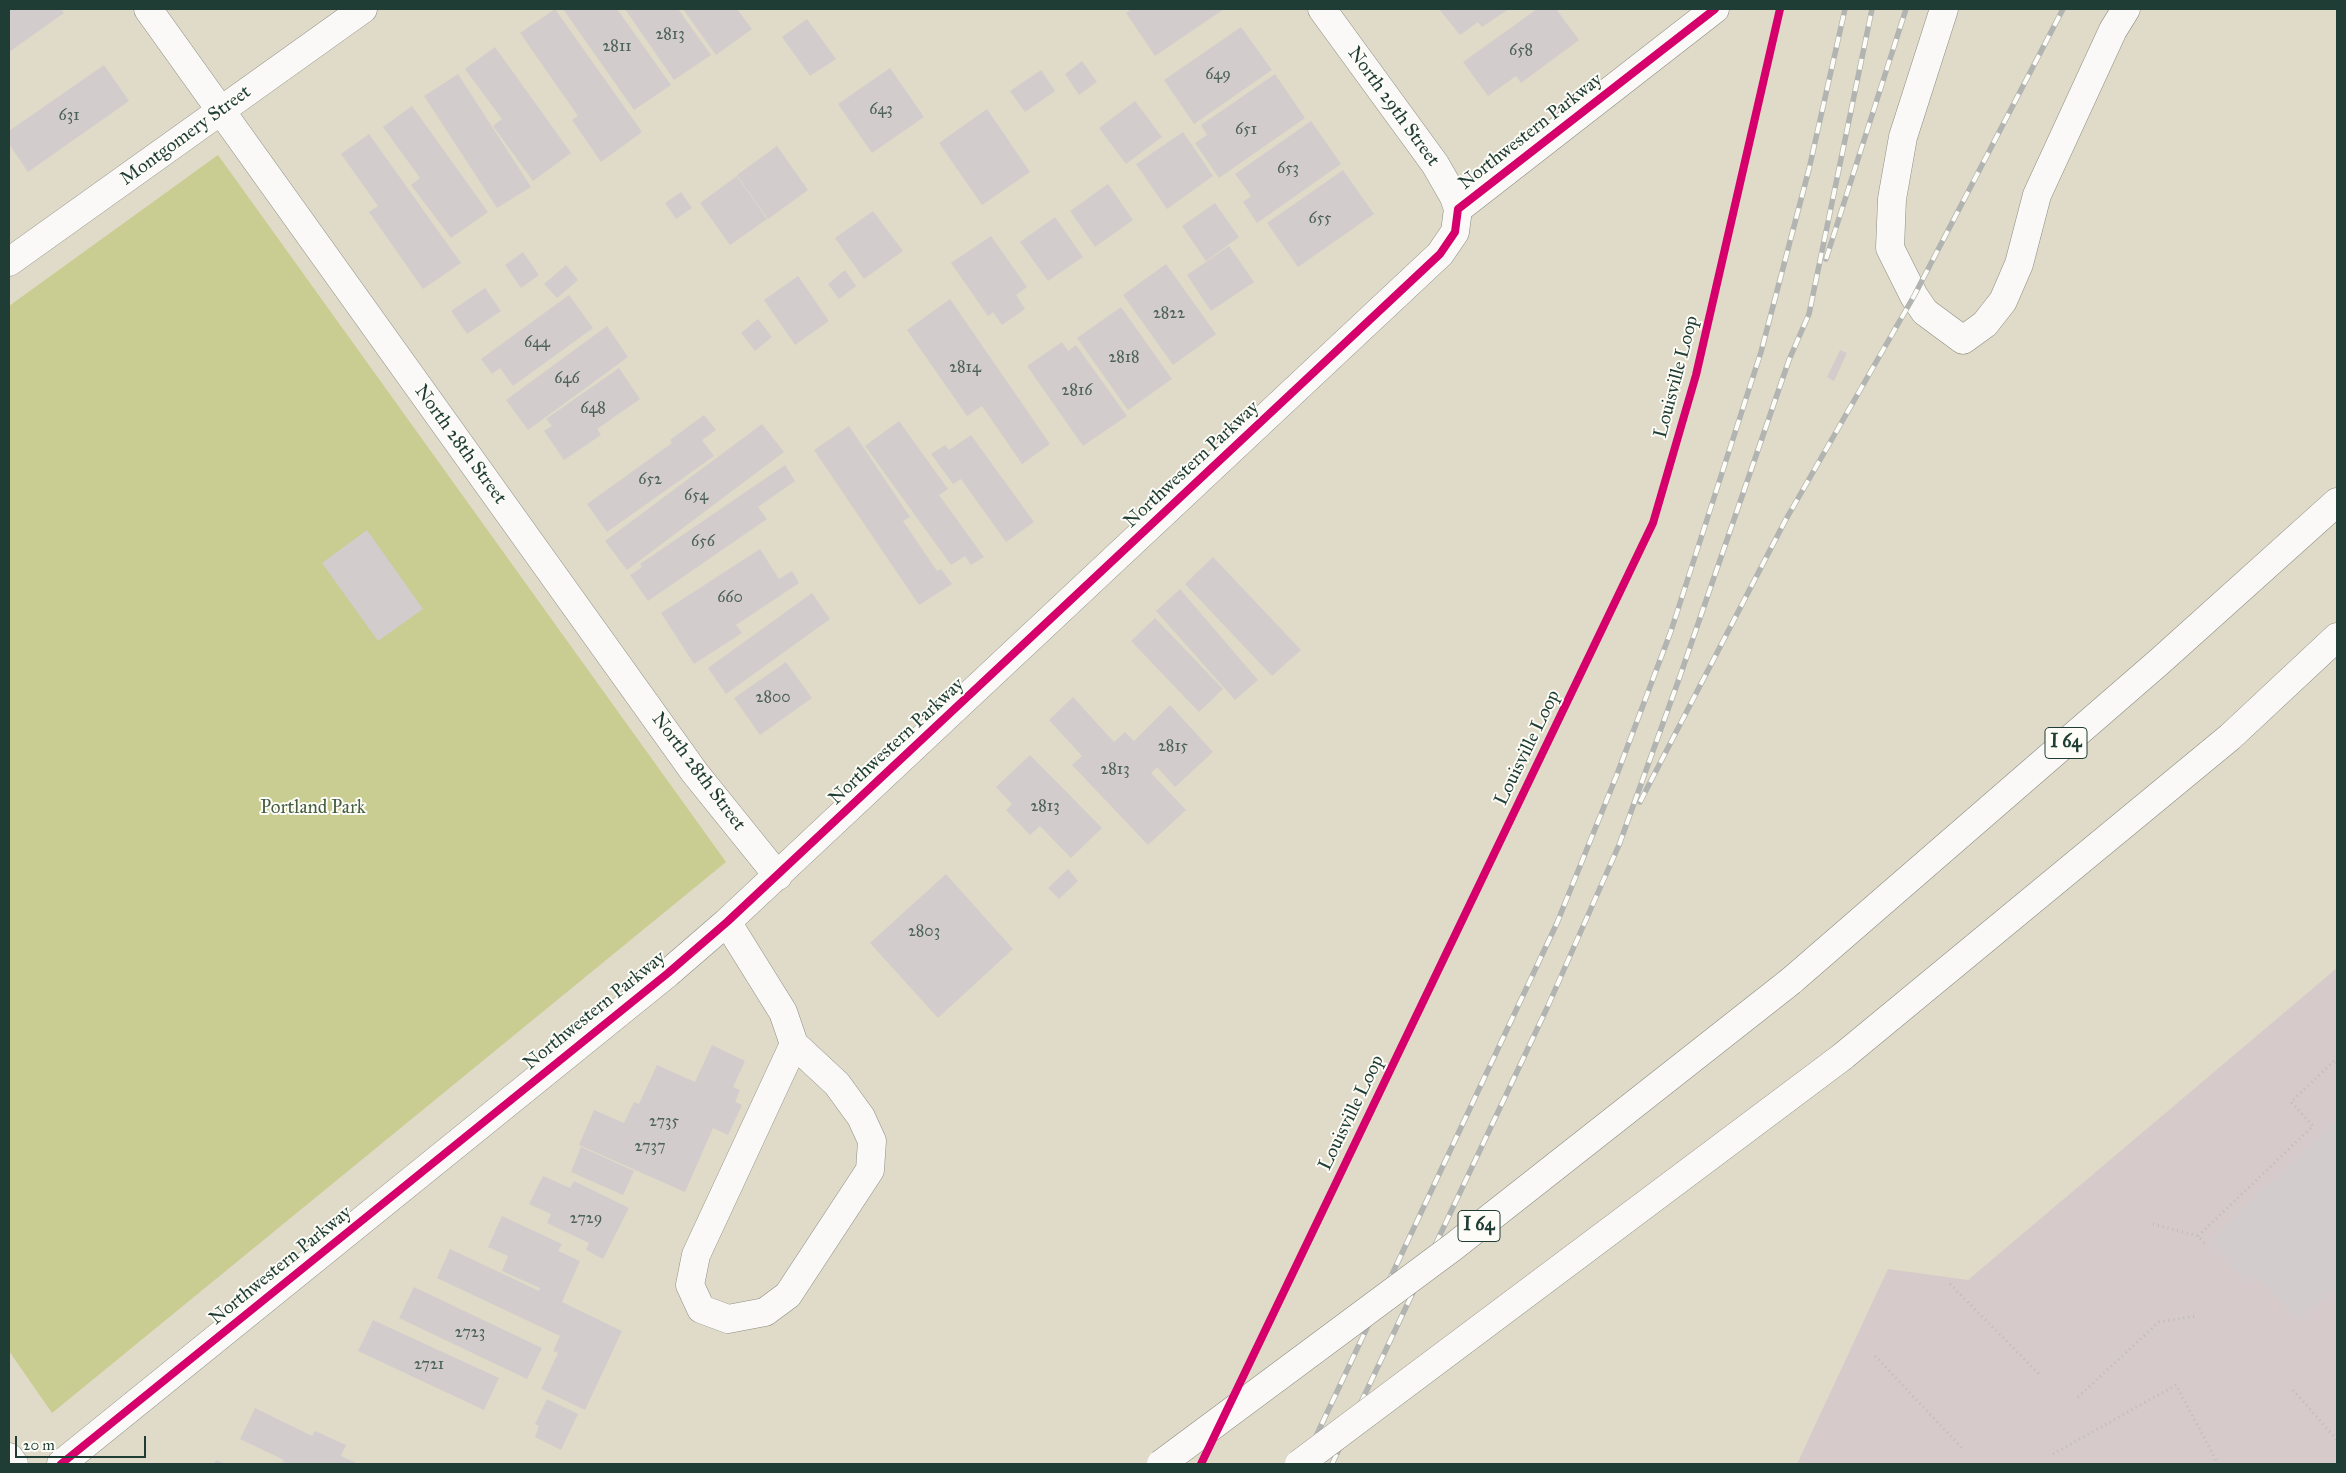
<!DOCTYPE html>
<style>
body{margin:0}
#map{position:relative;width:2346px;height:1473px;overflow:hidden;background:#e0dac8;font-family:"IM FELL Great Primer",serif}
canvas{display:block}
.frame{position:absolute;inset:0;border:10px solid #1f3d34;pointer-events:none}
.scale{position:absolute;left:15px;top:1436px;width:131px;height:22px;box-sizing:border-box;border:2px solid #1f3d34;border-top:0;padding-left:6px;font-size:15px;line-height:18px;white-space:nowrap;color:#1f3d34;-webkit-text-stroke:4px #fdfcf7;paint-order:stroke}
</style>
<div id="map">
<canvas width="2346" height="1473"></canvas>
<div class="frame"></div>
<div class="scale">20 m</div>
</div>
<script>
const ctx = document.querySelector('canvas').getContext('2d');
ctx.lineJoin = 'round';
function paint(path, color) {
  ctx.fillStyle = color;
  ctx.fill(path, 'evenodd');
}
function stroke(path, color, width, dash) {
  ctx.strokeStyle = color;
  ctx.lineWidth = width;
  ctx.lineCap = dash ? 'butt' : 'round';
  ctx.setLineDash(dash || []);
  ctx.stroke(path);
}
function drawText(font, color, halo, rows, align = 'center') {
  ctx.font = font + ' "IM FELL Great Primer",serif';
  ctx.lineWidth = 4;
  ctx.setLineDash([]);
  ctx.textBaseline = 'middle';
  ctx.strokeStyle = halo;
  ctx.fillStyle = color;
  for (const [text, x, y, turn = 0] of rows) {
    ctx.save();
    ctx.translate(x, y);
    ctx.rotate((+turn || 0) * Math.PI / 180);
    ctx.textAlign = isNaN(turn) ? turn : align;
    if (halo) ctx.strokeText(text, 0, 0);
    ctx.fillText(text, 0, 0);
    ctx.restore();
  }
}
paint(new Path2D(`
 M2337 968V1464H1797L1888 1269 1968 1280Z`), '#d7cacb');
paint(new Path2D(`
 M218 155 726 862 52 1413 9 1351V306Z`), '#c9cd91');
paint(new Path2D(`
 M9 9H61L64 13 9 52Z
 M555 9 642 132 601 162 572 120 578 116 520 33Z
 M563 9H617L671 85 634 110Z
 M625 9H678L711 55 674 80Z
 M683 9H737L752 29 716 55Z
 M1132 9H1224L1155 56 1126 13Z
 M1439 9H1509L1482 27 1478 22 1460 35Z
 M1537 9H1556L1579 40 1521 83 1516 76 1488 96 1463 62Z
 M807 19 836 59 810 76 782 37Z
 M1241 27 1272 70 1194 124 1164 80Z
 M495 47 571 153 533 181 493 126 502 119 465 69Z
 M1082 61 1097 82 1079 95 1065 74Z
 M104 65 129 101 28 172 9 144V131Z
 M890 68 924 117 872 153 838 104Z
 M1041 70 1055 91 1025 112 1010 91Z
 M458 74 531 187 497 208 424 96Z
 M1275 74 1305 118 1219 178 1195 143 1207 135 1201 125Z
 M1135 101 1162 137 1126 164 1099 128Z
 M412 106 488 212 451 238 411 185 420 178 383 127Z
 M987 109 1030 172 982 205 939 143Z
 M1311 121 1341 164 1257 223 1243 202 1251 196 1235 174Z
 M1183 132 1213 176 1167 209 1136 164Z
 M369 134 461 263 423 289 369 212 378 206 341 154Z
 M777 146 808 190 768 219 737 175Z
 M1343 170 1374 214 1298 267 1267 223Z
 M737 176 767 219 730 245 700 203Z
 M1108 184 1133 220 1095 247 1070 211Z
 M681 192 692 208 676 219 665 203Z
 M1215 203 1239 237 1206 261 1182 226Z
 M873 211 903 251 864 279 835 238Z
 M1055 217 1083 257 1048 281 1020 242Z
 M991 236 1027 287 1016 295 1025 309 1002 325 993 312 988 316 951 263Z
 M1229 246 1254 282 1211 311 1187 275Z
 M523 252 539 275 521 288 505 265Z
 M1166 264 1216 334 1173 365 1123 295Z
 M566 265 578 280 557 298 544 284Z
 M845 270 856 286 839 299 828 284Z
 M798 276 829 321 795 345 764 300Z
 M485 288 501 311 467 334 451 311Z
 M569 295 593 328 513 386 500 368 492 374 481 359Z
 M950 299 1050 444 1022 464 982 406 967 416 907 330Z
 M1121 307 1172 379 1128 410 1077 338Z
 M758 319 772 337 755 351 741 333Z
 M607 326 628 357 528 430 506 400Z
 M1062 342 1068 351 1076 345 1127 416 1083 446 1027 366Z
 M1840 350 1847 353 1834 381 1827 377Z
 M619 368 640 399 597 429 601 435 564 460 544 431 552 426 546 419Z
 M704 415 716 430 702 440 714 456 607 532 587 504 672 443 670 440Z
 M899 421 948 489 939 495 984 557 971 565 965 556 951 565 865 446Z
 M762 424 784 452 627 570 605 541Z
 M849 426 910 517 903 521 937 571 941 569 952 584 919 605 814 450Z
 M971 435 1034 522 1006 542 961 479 953 484 931 454 945 445 949 450Z
 M785 465 795 481 758 507 767 519 648 601 630 575 642 567 640 564Z
 M367 530 423 609 378 641 322 563Z
 M760 549 779 579 792 571 799 583 736 625 742 633 694 664 661 613Z
 M1213 557 1301 650 1272 676 1185 584Z
 M1180 589 1258 680 1235 700 1156 611Z
 M812 593 830 619 726 694 708 668Z
 M1155 618 1223 689 1199 712 1131 641Z
 M786 662 812 698 760 735 734 698Z
 M1073 697 1114 742 1125 732 1134 741 1170 705 1213 752 1175 787 1157 767 1151 773 1186 810 1148 845 1072 765 1082 756 1049 720Z
 M1030 755 1102 828 1071 858 1040 826 1030 835 1029 834 1006 810 1012 804 996 787Z
 M1068 869 1078 881 1059 899 1048 888Z
 M946 874 1013 949 938 1018 870 943Z
 M712 1045 745 1061 733 1087 740 1090 735 1102 742 1105 728 1135 713 1128 685 1192 579 1145 594 1110 624 1123 634 1102 639 1104 657 1065 695 1082Z
 M2337 1120V1286L2299 1322 2256 1276 2247 1284 2208 1241Z
 M581 1147 634 1171 623 1195 571 1172Z
 M543 1176 570 1188 574 1181 629 1208 603 1259 586 1250 589 1243 547 1223 551 1214 529 1204Z
 M502 1216 562 1244 558 1251 580 1261 562 1302 622 1331 585 1410 541 1389 558 1353 553 1351 560 1336 437 1278 450 1249 539 1291 540 1288 502 1271 508 1256 488 1247Z
 M414 1287 542 1348 527 1379 399 1318Z
 M373 1320 499 1378 484 1410 358 1351Z
 M547 1399 578 1414 561 1450 535 1437 539 1426 535 1424Z
 M255 1408 312 1436 315 1431 346 1445 341 1456 358 1464H282L284 1460 240 1439Z
 M216 1460 225 1464H214Z`), '#d3cccc');
const minor = new Path2D(`
 M148 9 695 773 778 876
 M1322 9 1435 164 1454 197 1458 209
 M1944 9 1903 137 1892 199 1890 248 1914 296 1925 312 1963 340 1985 324 2003 301 2019 264 2037 195 2113 30 2126 9
 M9 262 363 9
 M727 922 783 1012 794 1044 837 1084 861 1117 872 1141 870 1170 788 1295 765 1312 728 1319 701 1309 690 1285 696 1255 794 1044
 M9 1457 14 1464
 M61 1464 668 973 727 922 1440 254 1455 232 1458 209 1715 9`);
const highway = new Path2D(`
 M1791 981 2159 662 2337 502
 M1842 1057 2230 737 2337 637`);
stroke(minor, '#8b8d82', 29);
stroke(highway, '#8b8d82', 29);
stroke(new Path2D(`
 M2153 1224 2198 1236 2206 1245
 M2198 1236 2313 1126 2291 1102 2335 1060 2337 1063
 M1950 1284 2040 1375
 M1875 1356 1962 1448
 M2293 1390 2337 1440
 M2078 1397 2159 1322 2197 1316
 M2053 1454 2176 1385 2218 1464`), '#bbbdb9', 3, [1, 4]);
stroke(minor, '#faf9f7', 28);
stroke(highway, '#faf9f7', 28);
const rail = new Path2D(`
 M1826 259 1906 9
 M1640 802 1785 521 1914 296 2063 9
 M1303 1464 1557 923 1616 777 1671 631 1761 352 1809 169 1845 9
 M1332 1464 1547 1008 1619 845 1679 679 1789 360 1809 314 1872 9`);
stroke(rail, '#b1b4b0', 5.5);
stroke(rail, '#fdfcf7', 4, [11]);
const highwayBridge = new Path2D(`
 M1161 1464 1453 1247 1791 981
 M1299 1464 1842 1057`);
stroke(highwayBridge, '#8b8d82', 29, []);
stroke(highwayBridge, '#faf9f7', 28);
stroke(new Path2D(`
 M61 1464 668 973 727 922 1440 254 1455 232 1458 209 1715 9
 M1201 1464 1653 523 1696 375 1780 9`), '#d6006c', 8);
drawText('16px', '#4c615a', null, [
 ["2813",670,35],
 ["2811",617,47],
 ["658",1521,51],
 ["649",1218,75],
 ["643",881,110],
 ["631",69,116],
 ["651",1246,130],
 ["653",1288,169],
 ["655",1320,219],
 ["2822",1169,314],
 ["644",537,343],
 ["2818",1124,358],
 ["2814",965,368],
 ["646",567,379],
 ["2816",1077,391],
 ["648",593,409],
 ["652",650,480],
 ["654",696,496],
 ["656",703,542],
 ["660",730,598],
 ["2800",773,698],
 ["2815",1173,747],
 ["2813",1115,770],
 ["2813",1045,807],
 ["2803",924,932],
 ["2735",664,1122],
 ["2737",650,1147],
 ["2729",586,1219],
 ["2723",470,1333],
 ["2721",429,1365]
]);
for (const [x, y, w] of [
 [2066,743,42],
 [1479,1226,42]
]) {
  const box = new Path2D();
  box.roundRect(x - w / 2, y - 15.5, w, 31, 4);
  ctx.fillStyle = '#fdfcf7';
  ctx.fill(box);
  stroke(box, '#1f3d34', 1);
}
drawText('bold 18px', '#1f3d34', null, [
 ["I 64",2066,743],
 ["I 64",1479,1226]
]);
drawText('19px', '#1f3d34', '#fdfcf7', [
 ["North 29th Street",1393,107,54],
 ["Northwestern Parkway",1531,132,-38],
 ["Montgomery Street",186,136,-36],
 ["Louisville Loop",1677,377,-75],
 ["North 28th Street",460,445,54],
 ["Northwestern Parkway",1192,465,-43],
 ["Northwestern Parkway",897,742,-43],
 ["Louisville Loop",1528,748,-64],
 ["North 28th Street",698,772,53],
 ["Northwestern Parkway",595,1011,-39],
 ["Louisville Loop",1352,1113,-64],
 ["Northwestern Parkway",281,1266,-39]
]);
drawText('19px', '#455e40', '#fdfcf7', [
 ["Portland Park",313,808]
]);
</script>
